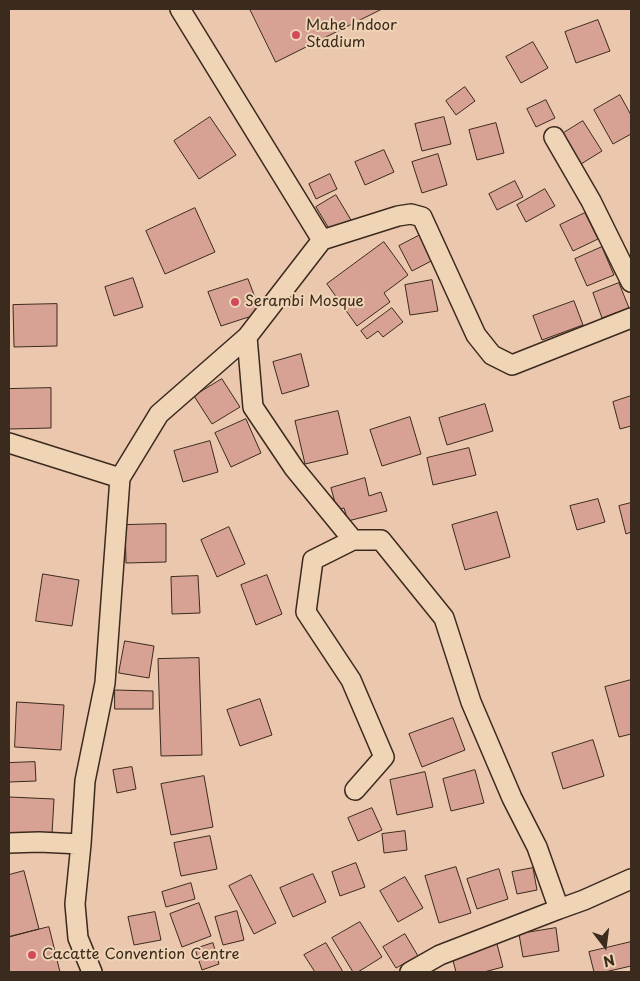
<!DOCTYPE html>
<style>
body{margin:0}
#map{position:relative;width:640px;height:981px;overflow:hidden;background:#ebc7ae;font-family:"Playpen Sans",sans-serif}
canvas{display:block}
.frame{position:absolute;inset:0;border:10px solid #3b2a1e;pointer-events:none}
.north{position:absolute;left:580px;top:921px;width:50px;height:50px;-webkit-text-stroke:4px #efd4b6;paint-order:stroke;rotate:165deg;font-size:14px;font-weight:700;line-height:20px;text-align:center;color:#3b2a1e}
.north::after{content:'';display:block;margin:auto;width:18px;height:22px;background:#3b2a1e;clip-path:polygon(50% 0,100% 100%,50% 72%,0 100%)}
</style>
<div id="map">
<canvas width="640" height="981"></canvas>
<div class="frame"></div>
<div class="north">N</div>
</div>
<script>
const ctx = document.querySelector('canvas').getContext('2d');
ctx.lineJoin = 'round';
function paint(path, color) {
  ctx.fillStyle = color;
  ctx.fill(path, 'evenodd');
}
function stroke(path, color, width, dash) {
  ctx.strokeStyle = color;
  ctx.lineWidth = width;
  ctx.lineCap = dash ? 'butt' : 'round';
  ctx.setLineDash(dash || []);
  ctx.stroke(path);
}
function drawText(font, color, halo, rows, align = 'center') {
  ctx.font = font + ' "Playpen Sans",sans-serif';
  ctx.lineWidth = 4;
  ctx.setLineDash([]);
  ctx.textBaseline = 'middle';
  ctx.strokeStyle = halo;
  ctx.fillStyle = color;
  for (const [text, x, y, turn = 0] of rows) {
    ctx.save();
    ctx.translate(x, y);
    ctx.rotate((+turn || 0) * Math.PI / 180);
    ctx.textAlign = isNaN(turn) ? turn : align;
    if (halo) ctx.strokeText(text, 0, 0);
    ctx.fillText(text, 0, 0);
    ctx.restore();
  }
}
const building = new Path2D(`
 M250 9H382L276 62Z
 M598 20 610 51 576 63 565 32Z
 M533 42 548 68 521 83 506 57Z
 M465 87 475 101 456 115 446 101Z
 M620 95 631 115V134L613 144 594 110Z
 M546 100 555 118 536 127 527 109Z
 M210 117 236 155 199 179 174 141Z
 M444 117 451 144 422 151 415 124Z
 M583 121 602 151 581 164 562 134Z
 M496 123 504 153 477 160 469 130Z
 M384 150 394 172 365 185 355 162Z
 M438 154 447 185 422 193 412 162Z
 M330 174 337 189 316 199 309 184Z
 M515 181 523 197 497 210 489 194Z
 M545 189 555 206 526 222 517 205Z
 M336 195 351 220 331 232 316 207Z
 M195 208 215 252 165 274 146 231Z
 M585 213 598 239 573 251 560 225Z
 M424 233 437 258 412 271 399 246Z
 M384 242 408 275 384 293 390 302 357 326 327 284Z
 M602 247 614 275 587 286 575 259Z
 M133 278 143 307 114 316 105 287Z
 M248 279 261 313 221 326 208 292Z
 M432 280 438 311 410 315 405 285Z
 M619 283 629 308 602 318 593 293Z
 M574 301 583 325 542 340 533 316Z
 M57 304V346L14 347 13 305Z
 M392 308 403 322 383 337 378 331 367 339 361 331Z
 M301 354 309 386 282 394 273 362Z
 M222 379 240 407 212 424 194 396Z
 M51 388V428L9 429V389Z
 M631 396V426L620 429 613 402Z
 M485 404 493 431 447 445 439 418Z
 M338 411 348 454 305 464 295 421Z
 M410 417 421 454 382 466 370 430Z
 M246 419 261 453 231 467 215 433Z
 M210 441 218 472 183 482 174 451Z
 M469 448 476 475 433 485 427 458Z
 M365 478 369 496 381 492 387 511 348 521 344 508 337 510 331 488Z
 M598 499 605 522 577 530 570 506Z
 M631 503V532L626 534 619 506Z
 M497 512 510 557 465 570 452 525Z
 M166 524V562L126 563 125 525Z
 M229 527 245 564 217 577 201 540Z
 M43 574 79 580 72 626 36 621Z
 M267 575 282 614 256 625 241 585Z
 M198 576 200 613 172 614 171 577Z
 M125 641 154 646 149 678 119 673Z
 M199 658 202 755 161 756 158 659Z
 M631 680V734L619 737 605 687Z
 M115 690 153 691V709H115Z
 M260 699 272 735 240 746 227 710Z
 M17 702 64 705 61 750 15 747Z
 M453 718 465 750 422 767 409 734Z
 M593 740 604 776 563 789 552 753Z
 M35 762 36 781 9 782V763Z
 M132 767 136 789 117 793 113 770Z
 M475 770 484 803 451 811 443 779Z
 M425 772 433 807 397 815 390 780Z
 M204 776 213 827 171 835 161 784Z
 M9 797 54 799 52 834 9 833Z
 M372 808 382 830 358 841 348 818Z
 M405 831 407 850 384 853 382 834Z
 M210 836 217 869 181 876 174 843Z
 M356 863 365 887 340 896 332 872Z
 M456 867 471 913 439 923 425 876Z
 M533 868 537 890 517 894 512 872Z
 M499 869 508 899 477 909 467 879Z
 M24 871 39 929 9 937V875Z
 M313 874 326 902 293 917 280 888Z
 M251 875 276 923 254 934 229 886Z
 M405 877 423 908 398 922 380 891Z
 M191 883 195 899 166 907 162 892Z
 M199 903 211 936 182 947 170 914Z
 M237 911 244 940 223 945 215 917Z
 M155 912 161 940 134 945 128 917Z
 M360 922 382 957 358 972H353L332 938Z
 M49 927 60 972H9V937Z
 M556 928 559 951 523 957 519 934Z
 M405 934 418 956 396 968 383 947Z
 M631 942V966L605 972H594L589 952Z
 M213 943 219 964 202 970 195 949Z
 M326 943 343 972H315L304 955Z
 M497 944 503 967 484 972H456L452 957Z`);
paint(building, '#d7a193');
stroke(building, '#3b2a1e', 1);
const street = new Path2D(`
 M554 137 591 201 631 282
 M322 240 398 216 411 214 422 217 476 335 492 355 512 365 631 318
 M247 337 253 407 294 468 353 540 313 560 306 612 351 680 384 757 355 790
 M9 443 120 478
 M353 540H381L444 618 471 702 512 798 537 847 559 909 440 955 410 972
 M9 843 39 842 81 844
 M559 909 584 900 631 879
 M92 972 78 938 75 904 81 844 85 781 105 683 120 478 159 414 247 337 322 240 180 9`);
stroke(street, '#3b2a1e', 22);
stroke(street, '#efd4b6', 19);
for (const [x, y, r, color] of [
 [296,35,5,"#d1495b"],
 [235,302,5,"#d1495b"],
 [32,955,5,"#d1495b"]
]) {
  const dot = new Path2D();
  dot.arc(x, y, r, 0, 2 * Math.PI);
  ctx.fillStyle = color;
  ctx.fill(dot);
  stroke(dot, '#efd4b6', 2);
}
drawText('15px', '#3b2a1e', '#efd4b6', [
 ["Mahe Indoor",306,26],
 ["Stadium",306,43],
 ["Serambi Mosque",245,302],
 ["Cacatte Convention Centre",42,955]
], 'left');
</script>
